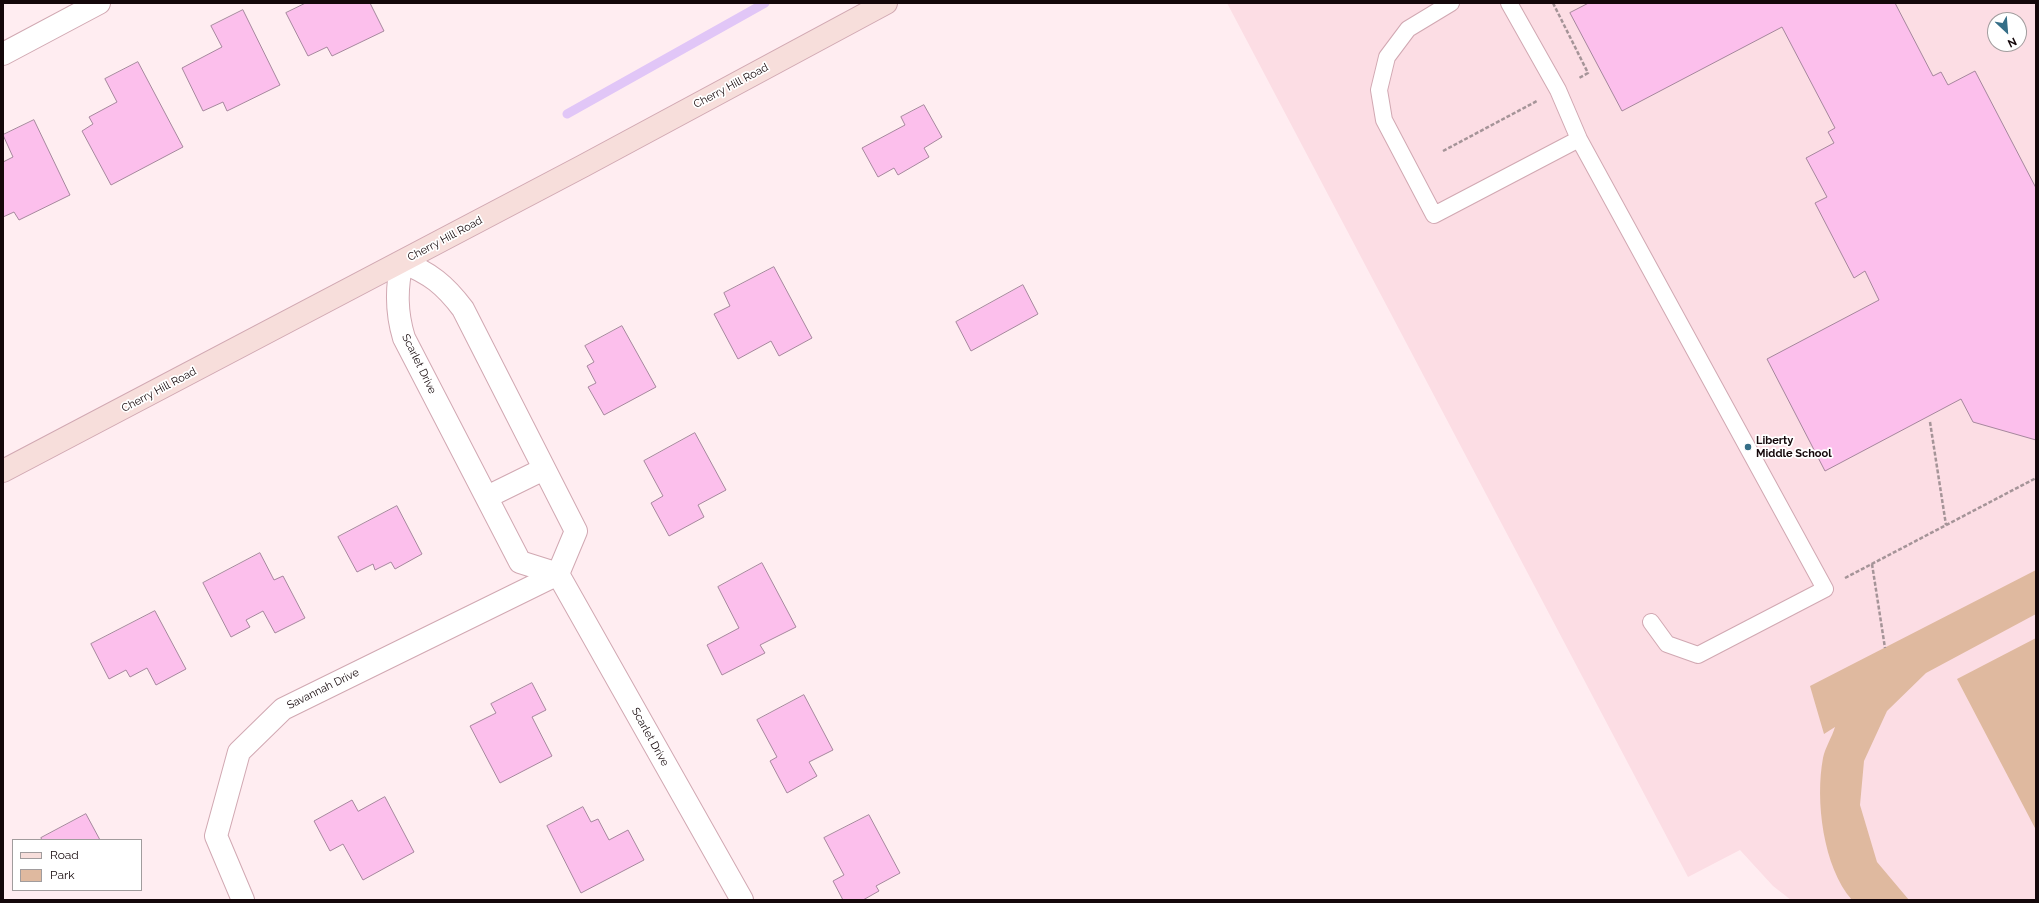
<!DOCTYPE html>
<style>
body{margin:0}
#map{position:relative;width:2039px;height:903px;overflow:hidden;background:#ffedf1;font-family:Raleway,sans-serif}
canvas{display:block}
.frame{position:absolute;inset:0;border:4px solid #14070a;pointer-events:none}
.legend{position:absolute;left:12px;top:839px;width:130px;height:52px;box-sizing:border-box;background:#fff;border:1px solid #a19c9d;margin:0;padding:5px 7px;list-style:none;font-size:12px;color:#14070a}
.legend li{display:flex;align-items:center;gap:8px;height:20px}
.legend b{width:20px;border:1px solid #a19c9d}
.north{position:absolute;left:1987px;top:12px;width:40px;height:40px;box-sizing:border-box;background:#fff;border:1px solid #a19c9d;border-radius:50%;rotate:154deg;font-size:11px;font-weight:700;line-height:16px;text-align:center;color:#14070a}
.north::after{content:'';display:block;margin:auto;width:14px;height:18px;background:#356e87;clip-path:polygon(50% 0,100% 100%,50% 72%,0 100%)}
</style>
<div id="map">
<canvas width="2039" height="903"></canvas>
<div class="frame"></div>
<ul class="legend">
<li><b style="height:5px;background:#f7dedb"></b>Road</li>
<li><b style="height:11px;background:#dfb99f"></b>Park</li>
</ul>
<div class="north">N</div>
</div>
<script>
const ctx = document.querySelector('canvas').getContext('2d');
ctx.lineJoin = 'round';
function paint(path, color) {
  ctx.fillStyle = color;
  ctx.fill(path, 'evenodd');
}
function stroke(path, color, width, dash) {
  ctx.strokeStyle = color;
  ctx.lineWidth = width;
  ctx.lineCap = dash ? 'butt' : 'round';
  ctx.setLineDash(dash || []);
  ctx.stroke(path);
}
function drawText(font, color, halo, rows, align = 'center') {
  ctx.font = font + ' Raleway,sans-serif';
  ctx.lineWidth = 3.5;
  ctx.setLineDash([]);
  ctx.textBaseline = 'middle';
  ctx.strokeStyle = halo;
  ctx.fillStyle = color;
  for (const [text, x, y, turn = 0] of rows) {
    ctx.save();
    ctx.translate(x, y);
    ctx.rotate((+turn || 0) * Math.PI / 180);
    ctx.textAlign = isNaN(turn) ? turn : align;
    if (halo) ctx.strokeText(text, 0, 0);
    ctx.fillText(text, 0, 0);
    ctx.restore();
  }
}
paint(new Path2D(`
 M1227 3H2036V900H1791L1773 886 1740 850 1688 877ZM1995 20H2019V44H1995Z`), '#fcdde4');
paint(new Path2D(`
 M2036 570V614L1926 673 1887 711 1864 761 1860 805 1877 862 1909 900H1852C1823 867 1815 800 1823 758 1825 748 1832 737 1835 727L1824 734 1810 686Z
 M2036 638V830L1957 679Z`), '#dfb99f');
stroke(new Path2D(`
 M567 114 765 3`), '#e1c6f7', 9);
const building = new Path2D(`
 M306 3H370L384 31 332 56 327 47 308 56 286 13Z
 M1589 3H1895L1933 76 1941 72 1948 85 1975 71 2036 188V440L1973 422 1961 399 1825 471 1767 359 1879 300 1865 271 1854 278 1815 203 1827 197 1806 158 1834 143 1828 132 1835 128 1782 27 1622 111 1570 13Z
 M243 10 280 85 227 111 223 102 203 111 182 68 222 47 211 26Z
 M138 62 183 147 111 185 82 131 93 124 89 117 117 102 105 79Z
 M924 105 942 137 924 148 929 157 898 175 894 168 878 177 862 148 905 125 901 117Z
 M34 120 70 195 19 220 14 212 3 217V162L13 157 3 135Z
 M774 267 812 338 779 356 771 341 738 359 714 314 730 306 724 293Z
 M1023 285 1038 314 971 351 956 322Z
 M622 326 656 387 604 415 588 387 596 383 587 366 594 362 585 346Z
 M695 433 726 490 698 505 704 517 669 536 651 503 663 496 644 461Z
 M397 506 422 554 395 569 391 562 375 570 373 564 357 572 338 537Z
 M260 553 274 580 283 576 305 618 275 633 263 611 246 620 250 627 231 637 203 583Z
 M762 563 796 627 760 645 765 653 722 675 707 645 739 628 718 587Z
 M155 611 186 669 156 685 147 668 130 677 126 670 109 679 91 644Z
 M532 683 546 710 532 717 552 756 500 783 470 726 496 713 491 704Z
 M804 695 833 750 809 762 817 776 787 793 770 761 777 757 757 720Z
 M385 797 414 852 363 880 343 844 330 851 314 821 352 800 358 811Z
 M583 807 591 822 598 819 609 840 628 830 644 860 581 893 547 826Z
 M86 814 100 840H42L41 838Z
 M869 815 900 873 876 886 879 891 863 900H843L833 881 844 875 824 838Z`);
paint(building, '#fcbfec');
stroke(building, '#a6879d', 1);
const service = new Path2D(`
 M1451 3 1408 29 1387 57 1379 90 1384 120 1434 215 1579 139
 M1509 3 1558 90 1579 139 1825 589 1698 655 1667 644 1651 622`);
const minor = new Path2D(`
 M3 54 99 3
 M487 497 544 469
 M558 574 576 531 463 309C445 285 430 273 402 262 396 289 396 312 404 338L520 562 558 574 742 900
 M243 900 216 836 239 752 283 709 558 574`);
const secondary = new Path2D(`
 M3 471 583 166 886 3`);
stroke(service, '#d1a8b2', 18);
stroke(minor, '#d1a8b2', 24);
stroke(secondary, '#d1a8b2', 24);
stroke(new Path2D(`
 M1553 3 1588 73 1579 78
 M1443 151 1537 101
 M1930 422 1946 525
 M1872 564 1885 648
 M1845 578 2036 478`), '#a59498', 2.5, [4, 2]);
stroke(service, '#fff', 16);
stroke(minor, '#fff', 22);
stroke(secondary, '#f7dedb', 22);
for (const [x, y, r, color] of [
 [1748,447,4,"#356e87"]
]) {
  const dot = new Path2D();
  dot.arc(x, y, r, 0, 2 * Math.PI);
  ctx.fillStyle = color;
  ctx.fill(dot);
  stroke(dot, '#fff', 1.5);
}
drawText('11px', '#14070a', '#fff', [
 ["Cherry Hill Road",731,86,-28],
 ["Cherry Hill Road",445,239,-28],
 ["Scarlet Drive",419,364,64],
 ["Cherry Hill Road",159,390,-28],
 ["Savannah Drive",323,689,-26],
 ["Scarlet Drive",650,737,61]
]);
drawText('bold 11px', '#14070a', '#fff', [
 ["Liberty",1756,441],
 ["Middle School",1756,454]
], 'left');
</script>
